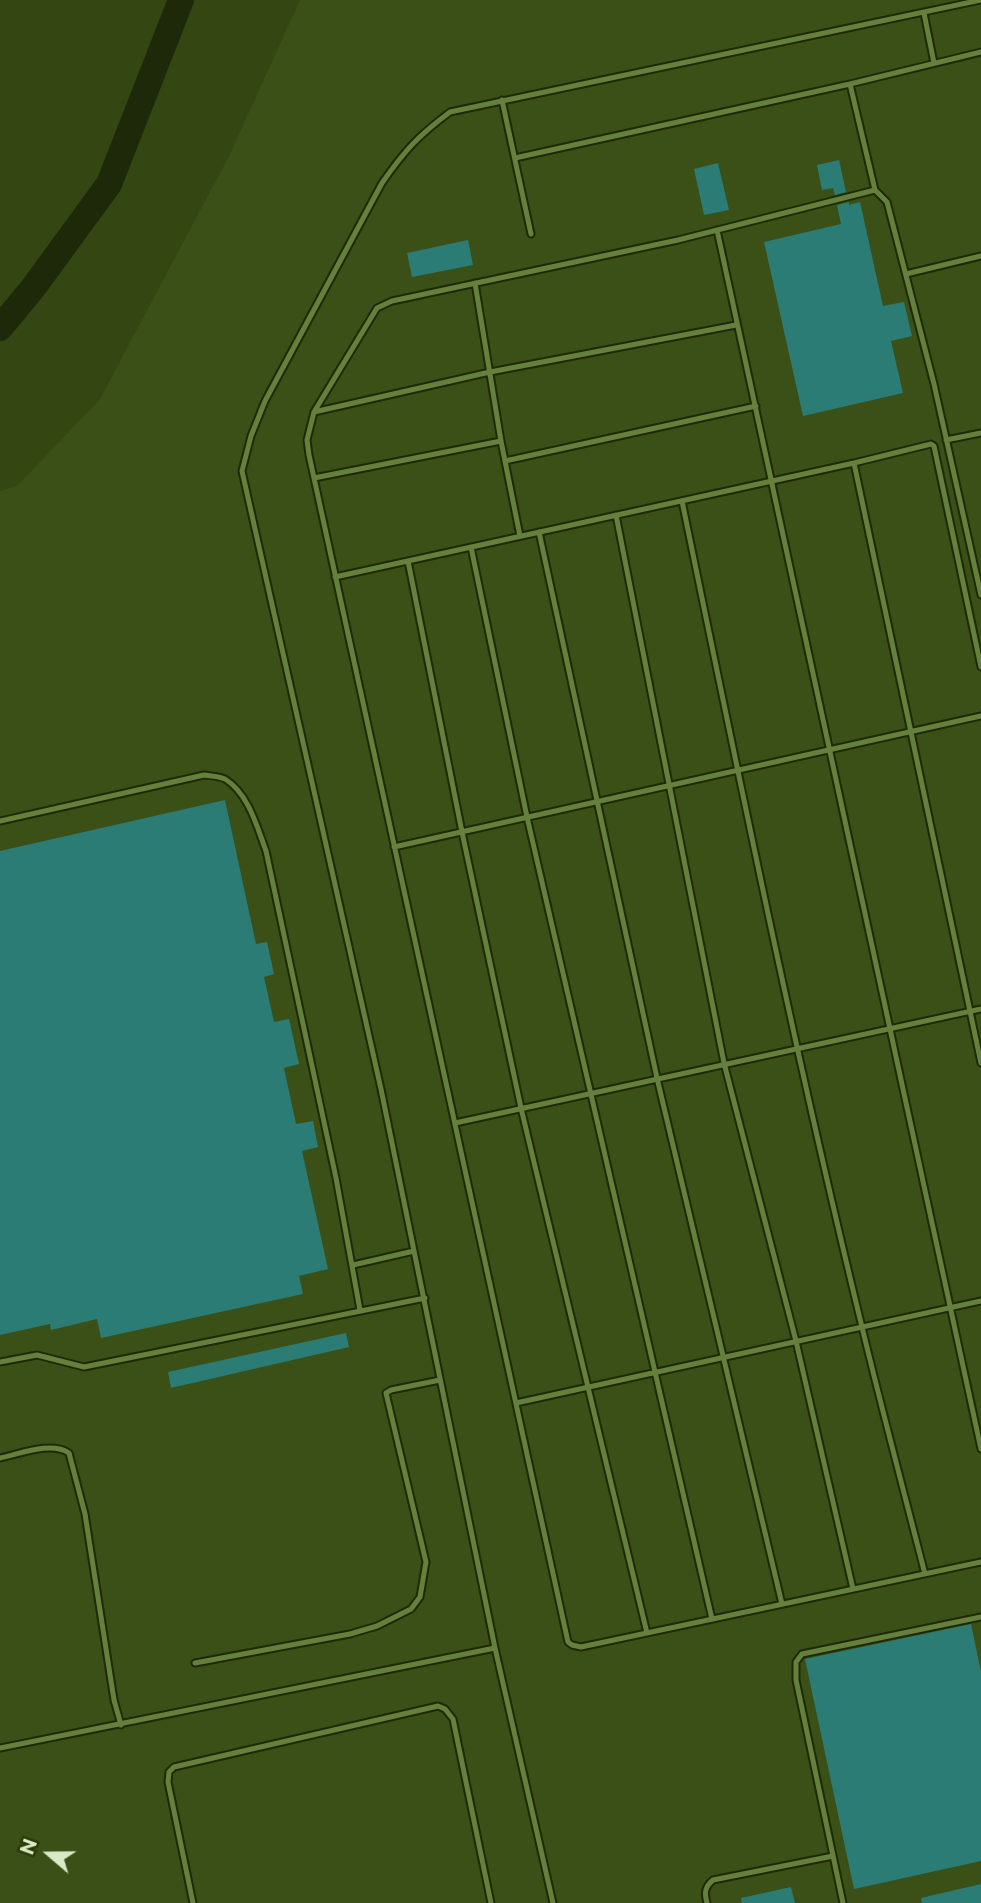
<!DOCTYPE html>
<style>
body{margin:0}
#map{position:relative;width:981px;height:1903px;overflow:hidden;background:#344612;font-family:Montserrat,sans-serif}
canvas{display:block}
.north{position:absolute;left:14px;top:1819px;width:70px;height:70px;-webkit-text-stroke:5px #2a3b05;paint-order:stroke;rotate:290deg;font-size:19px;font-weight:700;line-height:28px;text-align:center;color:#d9e8c5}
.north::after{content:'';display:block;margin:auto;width:24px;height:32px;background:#d9e8c5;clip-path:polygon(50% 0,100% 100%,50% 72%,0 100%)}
</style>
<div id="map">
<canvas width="981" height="1903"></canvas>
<div class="north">N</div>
</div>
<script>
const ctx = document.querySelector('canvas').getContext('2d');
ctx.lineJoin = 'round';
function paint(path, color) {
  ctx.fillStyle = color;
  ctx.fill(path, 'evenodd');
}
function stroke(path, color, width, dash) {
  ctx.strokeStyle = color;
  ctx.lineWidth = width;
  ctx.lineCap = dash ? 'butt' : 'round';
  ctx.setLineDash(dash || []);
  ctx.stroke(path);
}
paint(new Path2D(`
 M300 0H981V1903H0V491L17 486 100 399 229 156Z`), '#3b5016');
stroke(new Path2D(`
 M0 328 33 288 109 184 181 0`), '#1e290a', 26);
paint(new Path2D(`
 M839 160 846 192 835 195 833 188 822 190 817 165Z
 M718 163 729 210 704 215 694 169Z
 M849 202V205L860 202 883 306 904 302 912 336 891 341 903 393 803 416 764 242 841 224 837 205Z
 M468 240 473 265 412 277 407 253Z
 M225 800 256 944 267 942 274 974 264 977 274 1022 289 1019 299 1064 284 1068 296 1124 313 1121 318 1147 302 1151 328 1269 299 1276 303 1294 101 1338 97 1319 51 1330 50 1324 0 1335V851Z
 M346 1333 349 1347 171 1388 168 1372Z
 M971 1624 981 1672V1861L854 1889 805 1659Z
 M981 1884V1903H922L921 1898Z
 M791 1887 795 1903H742L741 1898Z`), '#2b7c75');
const lane = new Path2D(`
 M924 13 934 63
 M850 84 875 190 887 202 934 384 981 595
 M502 100 531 234
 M515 158 850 84 981 52
 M875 190 678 240 392 301 377 308 314 412 307 440 309 455 568 1642 572 1645 581 1647 981 1562
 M717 230 981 1449
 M906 274 981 256
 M475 283 501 441
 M314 412 490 372 736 325
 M946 440 981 433
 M505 461 756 406
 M854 463 981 1063
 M314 478 501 441 520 536
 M682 501C739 777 795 1053 862 1327 882 1410 904 1492 925 1574
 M616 515 724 1063 796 1341 853 1589
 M539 532 657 1078 782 1604
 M471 547 527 817 712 1619
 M408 561 462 832 521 1108 647 1633
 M335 577 854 463 931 444 934 446 981 667
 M0 821 204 775C211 776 219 776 225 779 249 794 257 827 266 851L336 1178 360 1310
 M394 847 981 716
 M455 1123 981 1009
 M353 1265 414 1251
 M0 1362 37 1355 84 1367 425 1298
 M516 1403 981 1301
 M0 1458C20 1454 51 1441 69 1453L85 1514 114 1700 121 1725
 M195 1663 350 1634 377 1626 411 1609 420 1597 426 1562 386 1393 391 1390 440 1380
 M0 1748 495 1648
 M193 1903 168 1782 169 1772 174 1767 438 1706 445 1709 453 1719 491 1903
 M553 1903 495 1648 381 1089 242 471 251 436 265 401 382 183C405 150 418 136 450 112L981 0
 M707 1903C704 1892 705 1887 713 1880L833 1856
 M843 1903 796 1680V1662L802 1654 981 1617`);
stroke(lane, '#1e2a07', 9);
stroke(lane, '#657f3c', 5);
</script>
